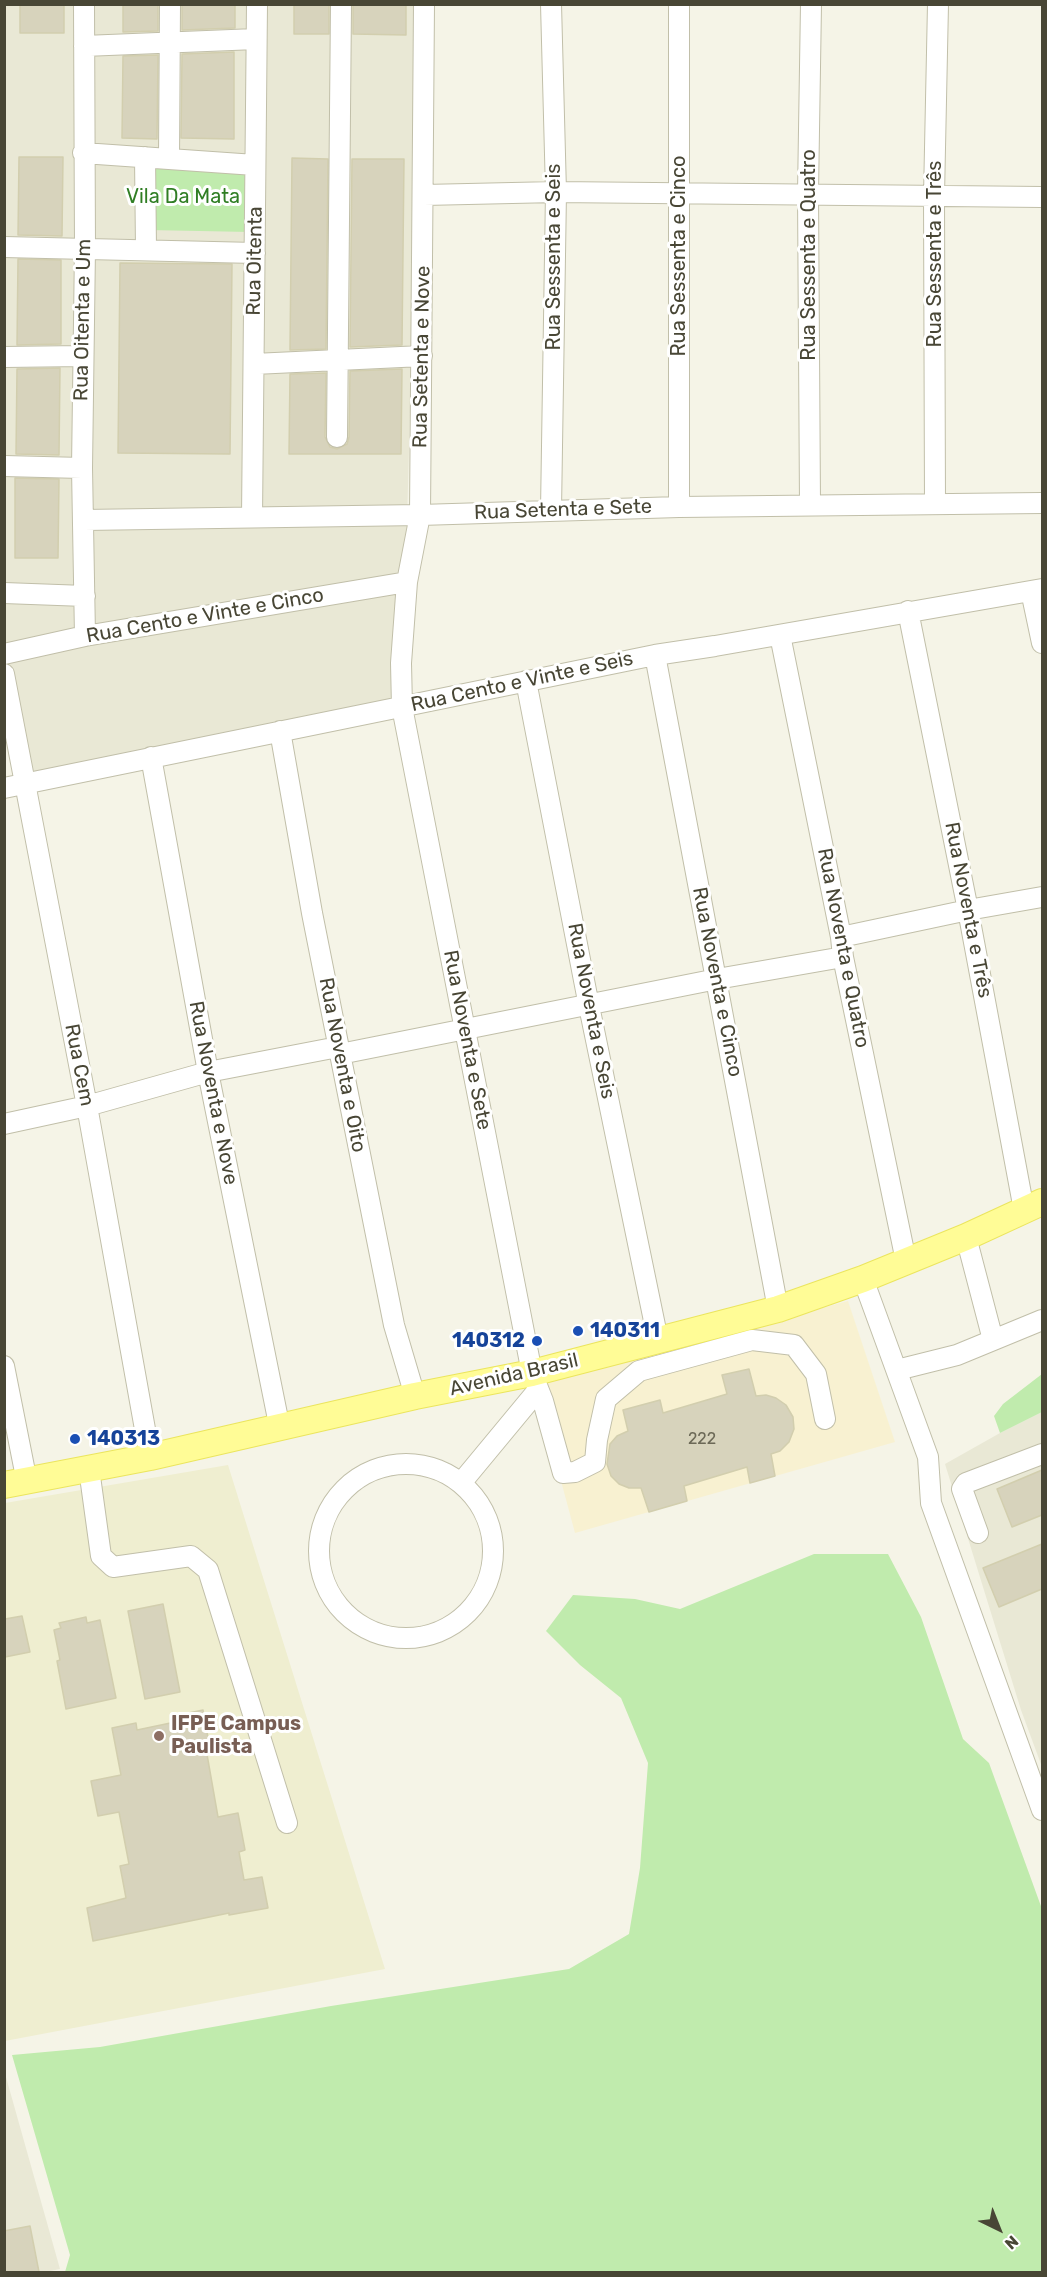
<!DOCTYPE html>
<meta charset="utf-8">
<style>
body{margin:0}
#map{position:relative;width:1047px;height:2277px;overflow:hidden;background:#f5f4e7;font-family:Rubik,sans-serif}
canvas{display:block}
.frame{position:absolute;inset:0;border:6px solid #484635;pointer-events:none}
.north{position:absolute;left:969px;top:2199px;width:60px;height:60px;-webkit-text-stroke:4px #fff;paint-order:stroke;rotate:137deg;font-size:16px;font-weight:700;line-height:24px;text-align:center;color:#484635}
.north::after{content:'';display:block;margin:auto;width:21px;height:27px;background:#484635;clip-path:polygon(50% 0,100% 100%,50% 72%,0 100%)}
</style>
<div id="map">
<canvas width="1047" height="2277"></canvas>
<div class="frame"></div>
<div class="north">N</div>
</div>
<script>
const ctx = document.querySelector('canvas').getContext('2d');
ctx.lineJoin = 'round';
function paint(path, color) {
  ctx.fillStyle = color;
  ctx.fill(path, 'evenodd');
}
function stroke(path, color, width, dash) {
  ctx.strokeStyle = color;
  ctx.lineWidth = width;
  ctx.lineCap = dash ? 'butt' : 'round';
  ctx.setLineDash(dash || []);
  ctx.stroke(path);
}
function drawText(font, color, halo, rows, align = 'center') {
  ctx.font = font + ' Rubik,sans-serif';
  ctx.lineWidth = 6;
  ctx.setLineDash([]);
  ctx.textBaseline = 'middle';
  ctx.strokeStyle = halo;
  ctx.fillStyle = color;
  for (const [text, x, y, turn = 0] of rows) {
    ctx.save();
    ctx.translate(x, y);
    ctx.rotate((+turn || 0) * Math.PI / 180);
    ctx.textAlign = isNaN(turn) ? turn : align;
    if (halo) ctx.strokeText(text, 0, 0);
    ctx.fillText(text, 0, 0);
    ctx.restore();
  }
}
paint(new Path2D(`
 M4 5H421L402 707 24 785 4 674Z
 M1042 1412V1767L1021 1710 945 1464 1000 1433Z
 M4 2070 60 2269 45 2272H5Z`), '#e9e8d5');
paint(new Path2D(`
 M848 1301 895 1442 575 1533 535 1384Z`), '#f8f1d1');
paint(new Path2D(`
 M228 1465 385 1969 5 2041V1503Z`), '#efeed0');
paint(new Path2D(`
 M148 160 253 168 250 232 148 230Z
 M1042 1374V1412L1000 1433 994 1416 1003 1404Z
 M814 1554H888L921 1617 963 1739 989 1763 1042 1909V2272H65L70 2255 12 2055 100 2047 331 2006 569 1969 629 1934 640 1868 648 1763 621 1698 580 1665 546 1631 573 1595 635 1599 680 1609Z`), '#c0ebad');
const building = new Path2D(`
 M20 4H64V33H20Z
 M123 4H158V31L123 32Z
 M182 4H235V28L182 30Z
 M294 4H329V34H294Z
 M353 4H406V35L353 34Z
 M234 52V139L181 138 182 54Z
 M158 55 157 139 122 138 123 56Z
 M19 157H63L62 236 18 235Z
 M292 158 328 159 326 349 290 350Z
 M352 159H404L402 345 350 347Z
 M18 259 61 260V344L17 345Z
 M120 263 232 264 230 454 118 453Z
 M60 368 59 455 16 454 17 369Z
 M402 369 401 454H289L290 374 326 373 325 437 330 447 337 449 347 444 349 437 350 371Z
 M15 478 59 479 58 558H15Z
 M749 1369 756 1396 766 1395 776 1398 786 1405 793 1417 794 1429 789 1442 780 1451 771 1454 775 1476 750 1483 747 1467 684 1486 687 1501 649 1512 641 1488H629L619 1484 611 1476 607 1464 610 1444 617 1436 628 1431 623 1410 660 1400 663 1413 727 1394 722 1375Z
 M1042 1470V1515L1012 1527 997 1489Z
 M1042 1544V1589L999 1607 983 1568Z
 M163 1604 180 1692 145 1699 128 1611Z
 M22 1616 30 1652 5 1657V1619Z
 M86 1617 87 1623 100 1620 116 1698 66 1709 57 1661 60 1660 54 1630 61 1628 59 1623Z
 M203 1710 209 1743H205L218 1817 238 1813 245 1850 239 1852 244 1880 262 1877 268 1908 229 1915V1913L93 1941 87 1908 126 1898 120 1866 129 1864 119 1812 98 1816 91 1781 121 1775 112 1728 136 1723 137 1730 180 1721 179 1715Z
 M30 2226 39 2272H4V2231Z`);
paint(building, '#d7d3bc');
stroke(building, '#d2ceae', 1.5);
const minor = new Path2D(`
 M84 4 85 248 82 468 85 636
 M424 4 420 515 407 582 401 663 402 707 532 1373 543 1401 563 1473 575 1472 595 1462 597 1440 606 1399 639 1371 752 1340 794 1345 816 1374 825 1419
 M679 4V507
 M84 46 256 39
 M83 153 255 165
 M145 157 146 249
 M169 159 170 4
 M424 195 556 192 1042 197
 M4 247 255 253
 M4 357 82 356
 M254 364 422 356
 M337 437 341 4
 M4 466 82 468
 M935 504 934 196 938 4
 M810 505 808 193 811 4
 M551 510 556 192 551 4
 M252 517 257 4
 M84 520 420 515 679 507 1042 503
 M1031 591 1042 643
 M4 593 85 596
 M908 611 968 910 1024 1210
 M780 635 841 937 843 957 906 1261
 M4 654 85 636 407 582
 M655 655 778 1309
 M4 674 87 1106 150 1457
 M526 681 589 1006 658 1340
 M280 731 312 913 394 1325 415 1396
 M151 757 208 1072 280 1429
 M4 788 655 655 715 646 1042 589
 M841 937 968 910 1042 897
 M340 1054 717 979 843 957
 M4 1124 87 1106 208 1072 338 1047
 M966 1237 993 1340
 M863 1279 928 1457 931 1503 1042 1810
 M4 1366 27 1482
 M897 1370 957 1355 1042 1320
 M319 1551a87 87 0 1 1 174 0a87 87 0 1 1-174 0Z
 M89 1469 101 1556 113 1567 191 1556 208 1570 287 1823
 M461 1483 538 1390
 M978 1533 962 1489 966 1483 1042 1454`);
const major = new Path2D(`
 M4 1485 150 1457 415 1396 532 1373 778 1309 863 1279 966 1237 1042 1202`);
stroke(minor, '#c1bfa9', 22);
stroke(major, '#ebe55e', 28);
stroke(minor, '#fff', 20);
stroke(major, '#fffc96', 26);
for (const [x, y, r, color] of [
 [578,1331,6,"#1a4fb4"],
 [537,1341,6,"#1a4fb4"],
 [75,1439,6,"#1a4fb4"],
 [159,1736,6,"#8d6e63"]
]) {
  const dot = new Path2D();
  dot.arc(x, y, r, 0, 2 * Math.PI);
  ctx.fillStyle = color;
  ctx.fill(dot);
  stroke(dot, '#fff', 2);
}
drawText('16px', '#6c6957', null, [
 ["222",702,1439]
]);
drawText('20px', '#307e24', '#fff', [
 ["Vila Da Mata",183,197]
]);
drawText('20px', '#484635', '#fff', [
 ["Rua Sessenta e Três",935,254,-90],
 ["Rua Sessenta e Quatro",809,255,-90],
 ["Rua Sessenta e Cinco",679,256,-90],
 ["Rua Sessenta e Seis",554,257,-90],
 ["Rua Oitenta",255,261,-89],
 ["Rua Oitenta e Um",83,320,-89],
 ["Rua Setenta e Nove",422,357,-89],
 ["Rua Setenta e Sete",563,510,-2],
 ["Rua Cento e Vinte e Cinco",205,616,-10],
 ["Rua Cento e Vinte e Seis",522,682,-12],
 ["Rua Noventa e Três",968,910,79],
 ["Rua Noventa e Quatro",843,948,79],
 ["Rua Noventa e Cinco",717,982,79],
 ["Rua Noventa e Seis",591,1011,79],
 ["Rua Noventa e Sete",467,1040,79],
 ["Rua Cem",79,1065,79],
 ["Rua Noventa e Oito",342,1065,79],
 ["Rua Noventa e Nove",213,1093,79],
 ["Avenida Brasil",514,1375,-13]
]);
drawText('bold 20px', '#164399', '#fff', [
 ["140311",590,1331],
 ["140312",525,1341,"right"],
 ["140313",87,1439]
], 'left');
drawText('bold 20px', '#785e54', '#fff', [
 ["IFPE Campus",171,1724],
 ["Paulista",171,1747]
], 'left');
</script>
